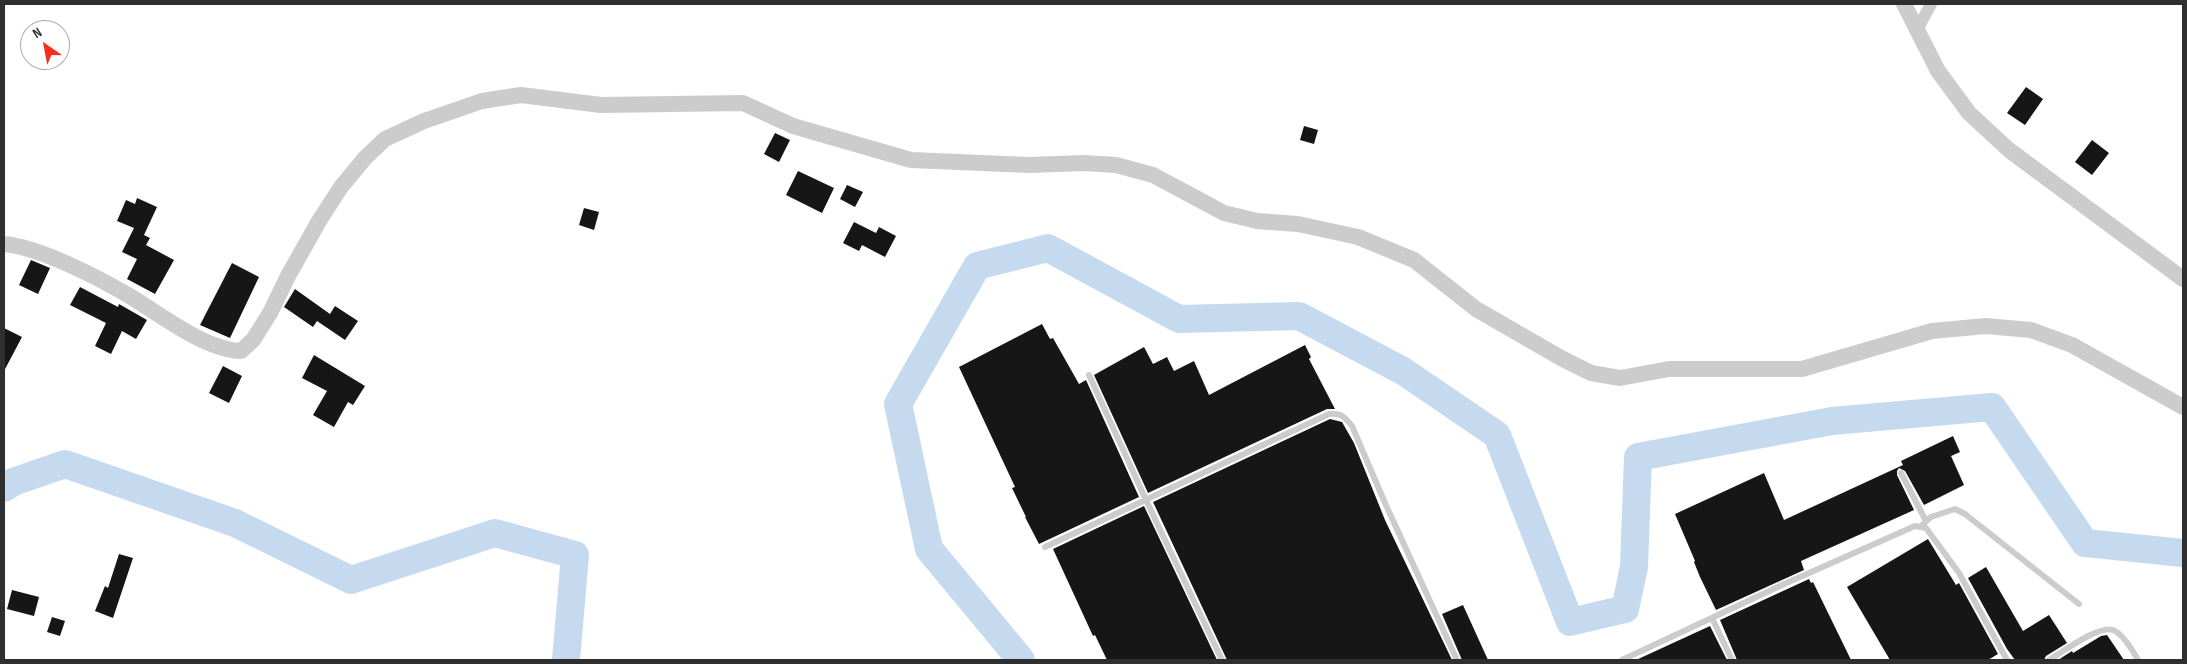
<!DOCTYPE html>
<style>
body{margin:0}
#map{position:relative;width:2187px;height:664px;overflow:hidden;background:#fff;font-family:"Sofia Sans Condensed",sans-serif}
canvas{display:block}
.frame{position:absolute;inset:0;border:5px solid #2f2f2f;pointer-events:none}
.north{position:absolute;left:20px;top:20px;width:50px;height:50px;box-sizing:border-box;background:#fff;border:1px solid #acacac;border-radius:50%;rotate:327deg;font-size:14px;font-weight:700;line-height:20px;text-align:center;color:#2f2f2f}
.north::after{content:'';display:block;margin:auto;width:18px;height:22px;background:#f52d22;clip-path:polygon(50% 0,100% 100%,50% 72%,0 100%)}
</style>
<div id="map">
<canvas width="2187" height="664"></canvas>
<div class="frame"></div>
<div class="north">N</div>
</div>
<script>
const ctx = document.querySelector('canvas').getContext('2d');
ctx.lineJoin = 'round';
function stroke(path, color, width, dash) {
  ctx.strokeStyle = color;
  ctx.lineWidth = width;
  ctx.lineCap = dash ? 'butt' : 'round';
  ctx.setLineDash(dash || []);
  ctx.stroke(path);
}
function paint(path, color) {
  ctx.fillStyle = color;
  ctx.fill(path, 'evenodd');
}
stroke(new Path2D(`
 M4 488 13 482 65 464 235 523 351 580 495 533 575 555 566 660
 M1021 660 929 549 898 404 977 266 1048 248 1179 319 1299 316 1403 371 1497 435 1570 622 1625 609 1634 567 1638 457 1832 421 1992 407 2085 543 2183 553`), '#c6daef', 28);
paint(new Path2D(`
 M2026 87 2043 99 2025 125 2007 113Z
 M1304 126 1318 130 1314 144 1300 140Z
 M775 133 790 140 779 162 764 154Z
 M2092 140 2109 153 2092 175 2075 162Z
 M798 171 834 188 822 213 786 195Z
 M847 185 863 192 855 207 840 199Z
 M137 198 157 207 144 235 150 238 146 245 174 260 155 294 127 279 137 259 122 252 134 228 117 221 126 200 135 204Z
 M584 208 599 212 594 230 579 225Z
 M854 222 876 233 879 227 896 236 885 257 862 245 859 251 843 243Z
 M31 260 50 268 38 294 19 285Z
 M232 263 259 277 230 338 200 325Z
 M80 287 118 307 119 304 147 320 136 339 122 331 111 354 95 346 106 323 70 305Z
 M295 289 330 314 335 306 358 321 345 340 317 321 313 327 284 307Z
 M1042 324 1050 339 1053 338 1079 384 1086 380 1139 497 1039 544 1025 517H1026L1012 488 1015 487 959 367Z
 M4 328 22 337 4 371Z
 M1305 345 1311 357 1309 359 1335 409H1327L1148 493 1094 375 1144 347 1153 364 1167 357 1174 371 1194 361 1209 395Z
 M314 355 365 386 353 405 348 402 334 427 313 415 327 391 302 378Z
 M223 366 242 376 229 403 209 393Z
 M1330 419 1342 422 1354 443 1385 520 1452 660H1227L1153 502Z
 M1953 436 1960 452 1951 456 1964 485 1924 505 1905 471 1899 468 1897 471V475L1914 510 1801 561 1804 570 1716 610 1700 577 1694 562 1695 561 1675 514 1764 473 1784 520 1903 465 1901 461Z
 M1144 506 1217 660H1107L1095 635 1093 636 1053 549Z
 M1928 539 1956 585 1959 583 1998 654 1988 660H1890L1847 587Z
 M119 554 133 558 113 618 95 611 105 586 108 588Z
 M1986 567 2023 631 2049 615 2067 643 2046 656 2044 660H2015L2007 649 1968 578Z
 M1809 579 1811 583 1813 582 1851 660H1737L1720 620Z
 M12 590 39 597 34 616 7 609Z
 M1463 605 1488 660H1462L1442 614Z
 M52 617 65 621 60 636 47 632Z
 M1710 626 1727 660H1636Z
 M2107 635 2124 660H2058L2072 651 2073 653 2101 636Z`), '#161616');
stroke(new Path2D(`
 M1089 375 1146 500 1222 660
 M1901 473 1926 521
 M1921 526 1931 517 1955 509 1965 514 2079 604
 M1045 547 1329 414C1341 413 1345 417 1352 426L1385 503 1457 660
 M1712 618 1732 660
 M1622 660 1782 585 1915 526 1926 528 1959 573 2007 660
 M2049 660C2063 652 2098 625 2113 630 2123 634 2133 651 2138 660`), '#ccc', 6);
stroke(new Path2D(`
 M1917 30 1931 4`), '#ccc', 12);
stroke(new Path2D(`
 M1904 4 1938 71 1969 113 2009 150 2183 279
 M4 244C40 247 101 279 133 298 162 316 206 350 241 351L253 340 270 313 288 276 319 221 341 187 365 158 385 139 424 121 482 101 521 95 601 105 743 103 793 126 911 160 1030 165 1083 163 1116 165 1153 175 1224 213 1257 221 1298 224 1358 237 1414 260 1476 309 1561 358 1591 373 1620 378 1669 369H1802L1932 331 1986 326 2031 330 2072 345 2183 407`), '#ccc', 16);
</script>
